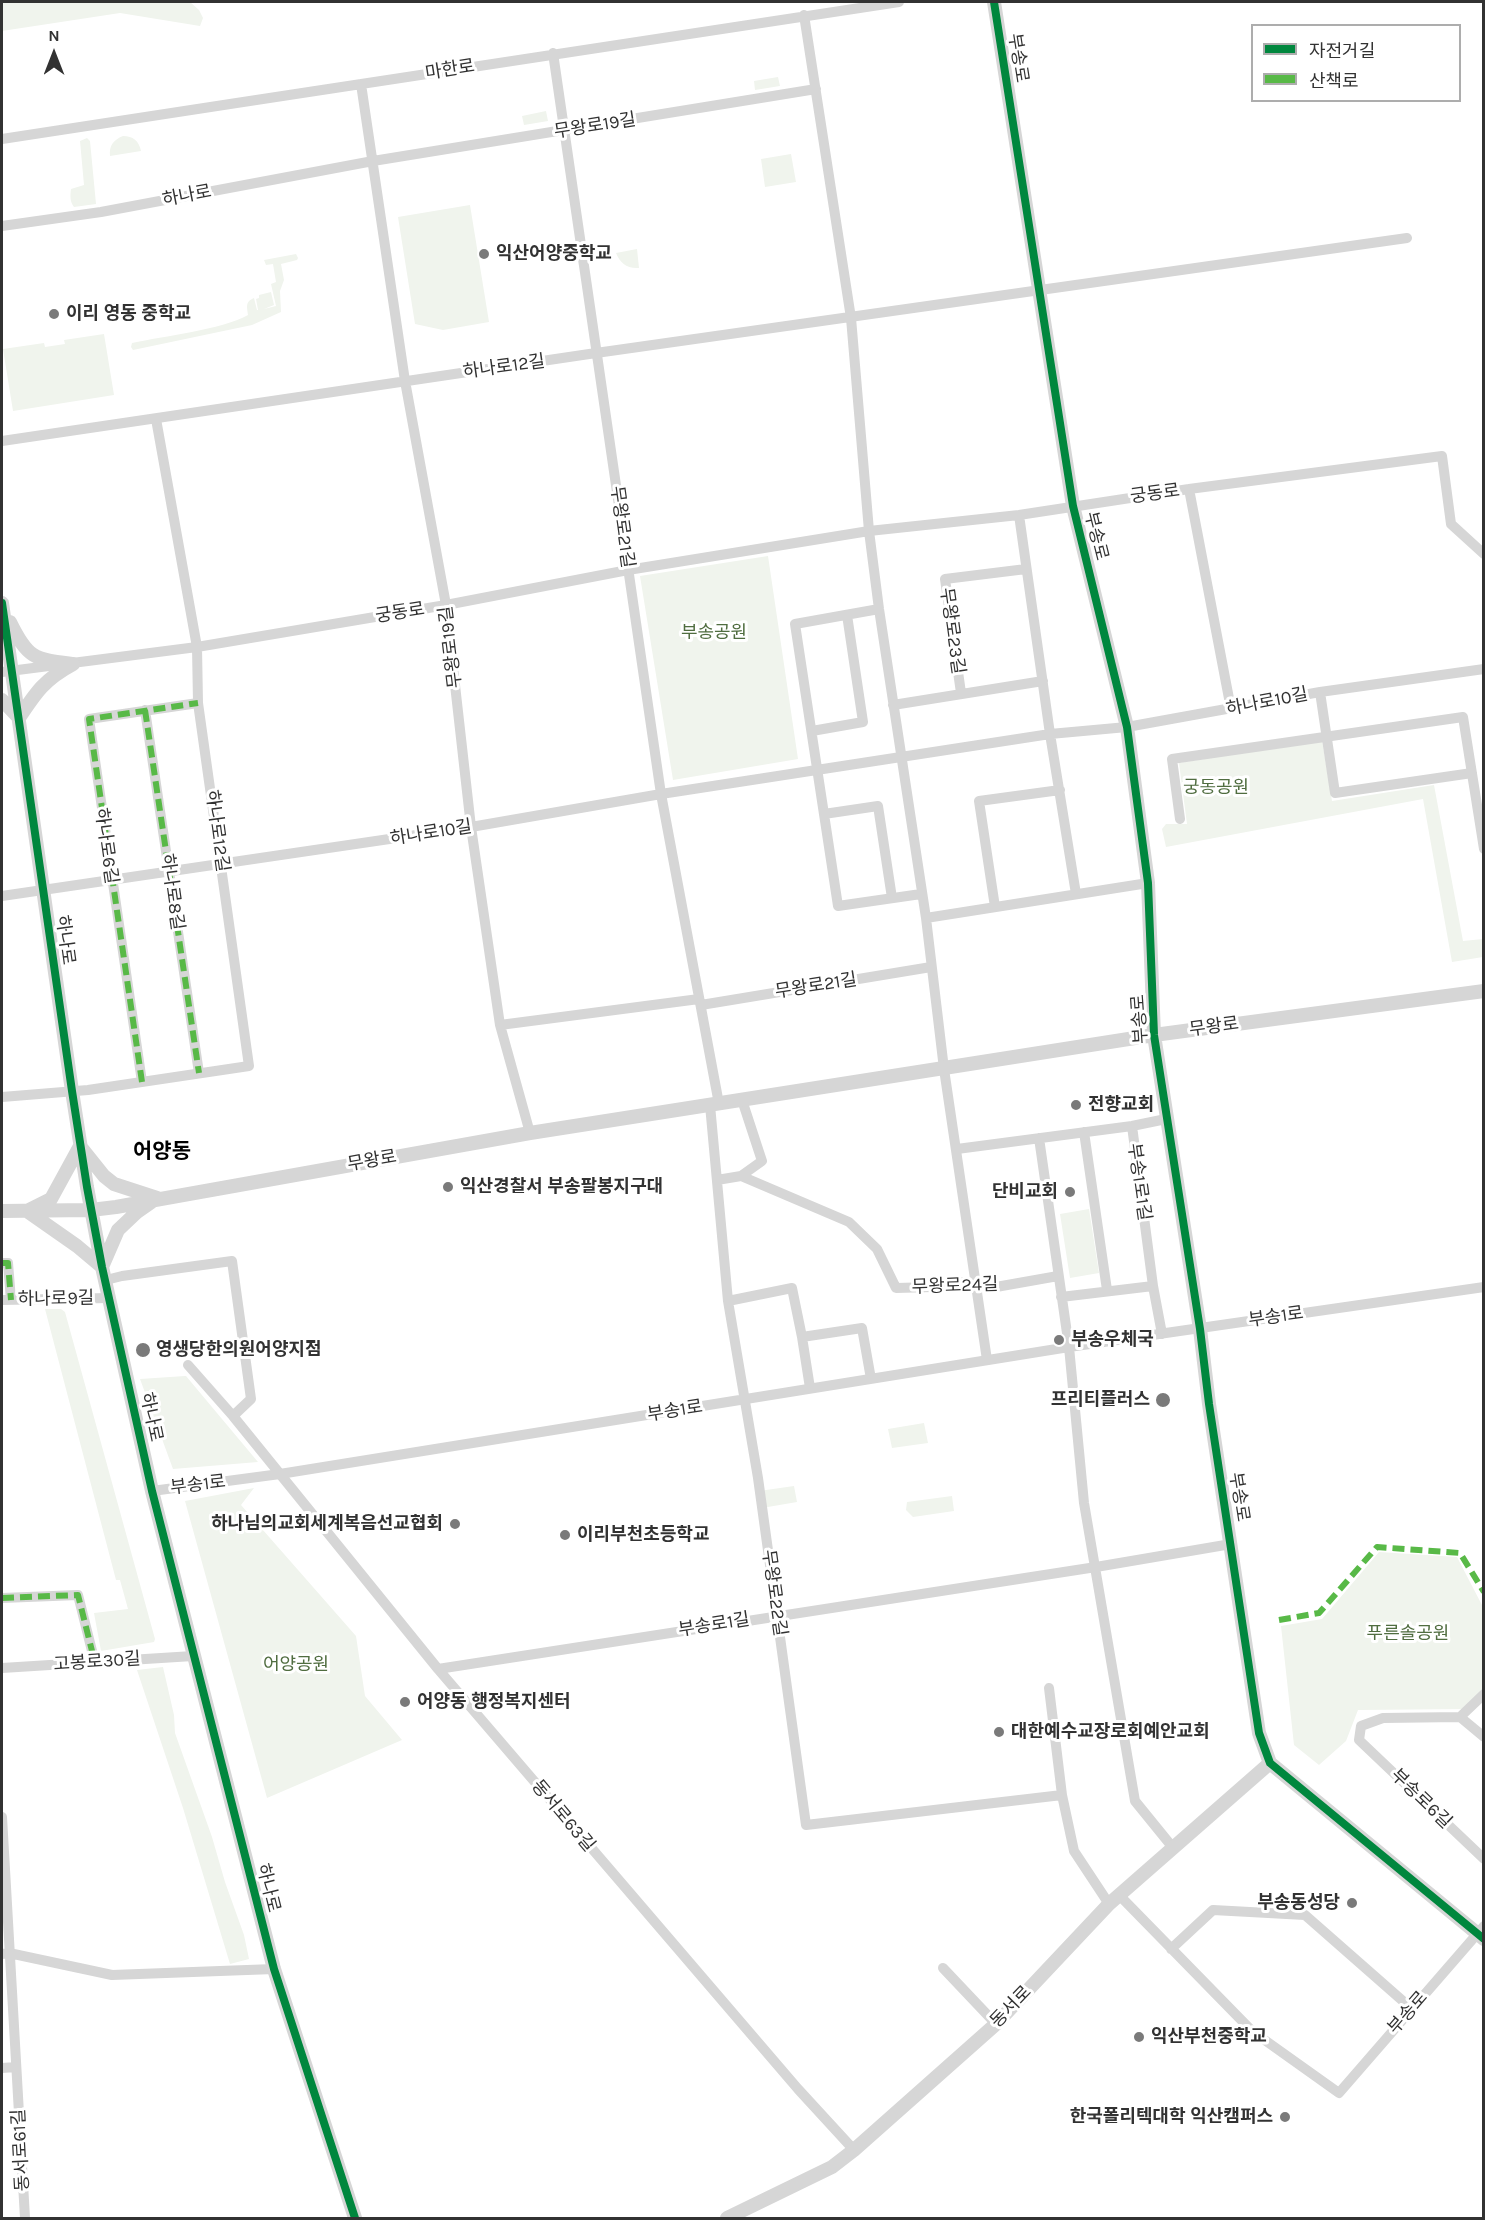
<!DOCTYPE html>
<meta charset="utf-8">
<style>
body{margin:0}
#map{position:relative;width:1485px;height:2220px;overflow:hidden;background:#fff;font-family:Karla,"Noto Sans KR",sans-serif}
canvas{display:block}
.frame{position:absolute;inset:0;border:3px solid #323232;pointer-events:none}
.legend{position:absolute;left:1251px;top:24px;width:210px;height:78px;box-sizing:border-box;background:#fff;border:2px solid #adadad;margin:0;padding:8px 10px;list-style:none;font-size:18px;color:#323232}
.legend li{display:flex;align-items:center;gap:12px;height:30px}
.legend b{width:30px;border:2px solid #adadad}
.north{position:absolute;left:24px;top:24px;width:60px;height:60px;-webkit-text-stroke:4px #fff;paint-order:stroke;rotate:0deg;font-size:16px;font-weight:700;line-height:24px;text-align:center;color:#323232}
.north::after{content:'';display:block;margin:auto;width:21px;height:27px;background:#323232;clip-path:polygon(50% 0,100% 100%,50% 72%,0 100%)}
</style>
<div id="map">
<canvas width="1485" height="2220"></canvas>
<div class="frame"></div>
<ul class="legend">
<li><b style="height:8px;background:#00873e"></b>자전거길</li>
<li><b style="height:8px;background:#58b947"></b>산책로</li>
</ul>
<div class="north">N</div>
</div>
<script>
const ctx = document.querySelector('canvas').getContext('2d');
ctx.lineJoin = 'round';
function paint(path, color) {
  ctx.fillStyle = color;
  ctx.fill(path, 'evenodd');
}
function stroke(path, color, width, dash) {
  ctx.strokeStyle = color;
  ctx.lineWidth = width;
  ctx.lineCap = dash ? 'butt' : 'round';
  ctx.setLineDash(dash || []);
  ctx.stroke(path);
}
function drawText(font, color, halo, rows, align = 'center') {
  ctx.font = font + ' Karla,"Noto Sans KR",sans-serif';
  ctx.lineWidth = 6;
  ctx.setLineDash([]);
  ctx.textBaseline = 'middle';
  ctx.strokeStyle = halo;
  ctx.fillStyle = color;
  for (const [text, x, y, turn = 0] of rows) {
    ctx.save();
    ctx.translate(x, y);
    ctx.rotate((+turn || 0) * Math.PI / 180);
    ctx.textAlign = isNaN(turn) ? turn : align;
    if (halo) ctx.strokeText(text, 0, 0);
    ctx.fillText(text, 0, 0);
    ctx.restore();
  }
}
paint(new Path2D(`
 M2 2H190L199 10 203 18 200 26 120 13 2 31Z
 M778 77 780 86 755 90 754 81Z
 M546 111 548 121 524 125 522 116Z
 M123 136C133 136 139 141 141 151L110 156C109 146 113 140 123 136Z
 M87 138 90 141 96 204 74 207C70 202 70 196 71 189L84 185 80 141Z
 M791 154 796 182 765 187 761 159Z
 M470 205 489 322 443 330 415 324 398 217Z
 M637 249 639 268C627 269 620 263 616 253Z
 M296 254 298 258 297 260 281 264 284 280 280 291 281 312 252 325 133 350 131 347 132 343C164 336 221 330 248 315 247 306 245 302 254 298L257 310H258L256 299 259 298V295L271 292 274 305 264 309 276 306 271 284 276 282 273 264 266 265 264 260Z
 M104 334 114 395 13 411 3 349 44 343 45 347 65 344 64 340Z
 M768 556 798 759 673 780 640 576Z
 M1322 740 1332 801 1434 785 1463 941 1483 939V957L1452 962 1423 799 1166 847 1162 829 1166 824H1187L1179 763Z
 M1089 1209 1099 1273 1070 1278 1060 1214Z
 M45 1309H61L65 1312 155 1639 154 1642 101 1651 94 1613 128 1609 120 1580H116Z
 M185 1376H186L258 1462 173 1469 140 1379Z
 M924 1423 928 1443 892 1448 888 1429Z
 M794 1486 797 1502 762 1508 759 1491Z
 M254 1488 241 1505 356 1636 365 1696 402 1740 267 1798 185 1501Z
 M952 1496 954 1511 913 1517 906 1510 907 1502Z
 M1379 1552 1457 1557 1483 1607V1689L1469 1709 1358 1710 1346 1741 1319 1765 1294 1745 1281 1626 1322 1619Z
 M163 1667 174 1715 175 1733 212 1837 225 1882 244 1935 249 1959 230 1964 183 1808 137 1670Z`), '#f0f4ed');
stroke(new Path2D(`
 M804 15 851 318 869 531 879 609 926 918 944 1069 987 1360
 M553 53 661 794 719 1104
 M361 84 405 381 446 605 471 827 500 1025 530 1133
 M2 139C301 94 599 45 899 2
 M2 226 101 212 373 161 816 89
 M2 441 596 353 1407 238
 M1189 489 1231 709
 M1019 515 1050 734 1076 894
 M879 609 795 624 838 906 921 894
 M2 672 197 647 446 605 628 570 869 531 1019 515 1189 489 1442 456 1451 524 1484 554
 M1320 692 1335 793 1472 773
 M961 693 945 579 1026 569
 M893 705 1043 681
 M145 710 199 1073
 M812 731 863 722 847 615
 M824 814 878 806 892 898
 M1180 819 1172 759 1463 717 1484 849
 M2 896 471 827 661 794 1050 734 1127 727 1320 692 1484 669
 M995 907 979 801 1060 790
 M926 918 1148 883
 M701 1005 931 967
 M500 1025 699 999
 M142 1082 89 719 198 703
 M2 1097 88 1090 249 1066 198 703 197 647 156 419
 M710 1105 728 1301 758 1478 806 1825 1062 1795
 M1132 1126 1153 1286 1162 1334
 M1084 1132 1107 1290
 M1039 1138 1069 1347 1084 1503 1135 1801 1174 1849
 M957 1149 1132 1126 1166 1119
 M741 1176 762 1161 742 1100
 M717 1180 741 1176 849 1222 877 1249 896 1288 933 1287 965 1282 996 1287 1058 1276
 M2 1263H8L11 1300
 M106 1280 122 1276 232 1261 251 1399 233 1416
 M1061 1297 1153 1286
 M2 1300 110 1298
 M728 1301 792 1288 802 1337
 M188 1365 233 1416 438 1669 798 2089 854 2150
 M810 1388 802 1337 862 1328 871 1379
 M152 1491 280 1474 1069 1347 1484 1287
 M2 1598 78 1595 95 1663
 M2 1668 193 1656
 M438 1669 1096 1567 1231 1544
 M1049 1688 1062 1795 1074 1851 1109 1904
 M1460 1717 1484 1694
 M1484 1737 1460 1717 1383 1718 1361 1726 1359 1740 1484 1859
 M2 1817 25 2218
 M1119 1895 1252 2031 1339 2093 1484 1926
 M1171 1949 1213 1910 1305 1915 1412 2009
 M2 1954 9 1953 112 1975 274 1969
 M943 1968 996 2024
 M2 2068 16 2067`), '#d6d6d6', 10);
stroke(new Path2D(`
 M994 2 1073 506 1127 727 1148 883 1154 1035 1200 1329 1209 1404 1259 1733 1270 1763 1484 1939
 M2 603 72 1091 87 1187 102 1267 152 1491 274 1969 355 2218
 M10 622C28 659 34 659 73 664
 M2 700 19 718C36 692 45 679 73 664
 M80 1146 104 1176 114 1184 157 1198 137 1212 118 1230 102 1267 77 1246 27 1211 51 1199Z
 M2 1211 91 1210 116 1207 530 1133 1154 1035 1484 991
 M727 2218 832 2167 854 2150 996 2024 1109 1904 1270 1763`), '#d6d6d6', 14);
stroke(new Path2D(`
 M145 710 199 1073
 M142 1082 89 719 198 703
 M2 1263H8L11 1300
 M2 1598 78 1595 95 1663
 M1279 1620 1319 1613 1377 1547 1460 1553 1484 1592`), '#58b947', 6, [12, 6]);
stroke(new Path2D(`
 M994 2 1073 506 1127 727 1148 883 1154 1035 1200 1329 1209 1404 1259 1733 1270 1763 1484 1939
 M2 603 72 1091 87 1187 102 1267 152 1491 274 1969 355 2218`), '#00873e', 8);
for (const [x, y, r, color] of [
 [484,254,6,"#7a7a7a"],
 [54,314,6,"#7a7a7a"],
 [1076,1105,6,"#7a7a7a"],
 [448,1187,6,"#7a7a7a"],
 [1070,1192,6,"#7a7a7a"],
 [1059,1340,6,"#7a7a7a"],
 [143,1350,8,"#7a7a7a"],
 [1163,1400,8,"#7a7a7a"],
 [455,1524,6,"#7a7a7a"],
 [565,1535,6,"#7a7a7a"],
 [405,1702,6,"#7a7a7a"],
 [999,1732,6,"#7a7a7a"],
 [1352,1903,6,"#7a7a7a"],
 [1139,2037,6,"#7a7a7a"],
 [1285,2117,6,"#7a7a7a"]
]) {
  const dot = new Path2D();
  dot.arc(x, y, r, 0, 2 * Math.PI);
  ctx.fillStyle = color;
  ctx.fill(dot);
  stroke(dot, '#fff', 2);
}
drawText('18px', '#323232', '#fff', [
 ["부송로",1018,58,81],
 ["마한로",450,70,-9],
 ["무왕로19길",595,126,-9],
 ["하나로",187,196,-11],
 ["하나로12길",504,367,-8],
 ["궁동로",1155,494,-8],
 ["무왕로21길",622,527,82],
 ["부송로",1096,536,76],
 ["궁동로",400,613,-9],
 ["무왕로23길",952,631,82],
 ["무왕로19길",451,647,-97],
 ["하나로10길",1267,702,-11],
 ["하나로12길",217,831,82],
 ["하나로10길",431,833,-9],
 ["하나로6길",106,846,82],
 ["하나로8길",172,892,82],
 ["하나로",65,940,82],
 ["무왕로21길",816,986,-9],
 ["부송로",1140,1019,-94],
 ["무왕로",1214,1027,-8],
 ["무왕로",372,1161,-10],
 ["부송1로1길",1139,1182,82],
 ["무왕로24길",955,1286,-2],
 ["하나로9길",56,1299,-1],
 ["부송1로",1276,1317,-8],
 ["부송1로",675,1411,-9],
 ["하나로",151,1417,78],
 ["부송1로",198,1485,-7],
 ["부송로",1239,1497,81],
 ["무왕로22길",774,1593,82],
 ["부송로1길",714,1625,-9],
 ["고봉로30길",97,1662,-4],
 ["부송로6길",1421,1799,44],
 ["동서로63길",563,1816,50],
 ["하나로",268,1888,76],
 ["동서로",1011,2007,-46],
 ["부송로",1408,2013,-49],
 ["동서로61길",21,2150,-93]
]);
drawText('bold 18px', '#323232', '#fff', [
 ["익산어양중학교",496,254],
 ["이리 영동 중학교",66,314],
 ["전향교회",1088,1105],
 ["익산경찰서 부송팔봉지구대",460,1187],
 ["단비교회",1058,1192,"right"],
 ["부송우체국",1071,1340],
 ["영생당한의원어양지점",156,1350],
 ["프리티플러스",1150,1400,"right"],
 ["하나님의교회세계복음선교협회",443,1524,"right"],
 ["이리부천초등학교",577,1535],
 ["어양동 행정복지센터",417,1702],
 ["대한예수교장로회예안교회",1011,1732],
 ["부송동성당",1340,1903,"right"],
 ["익산부천중학교",1151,2037],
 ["한국폴리텍대학 익산캠퍼스",1273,2117,"right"]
], 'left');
drawText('18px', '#506d40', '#fff', [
 ["부송공원",714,633],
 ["궁동공원",1216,788],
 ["푸른솔공원",1408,1634],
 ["어양공원",296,1665]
]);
drawText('bold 21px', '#000', '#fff', [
 ["어양동",162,1152]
]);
</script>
